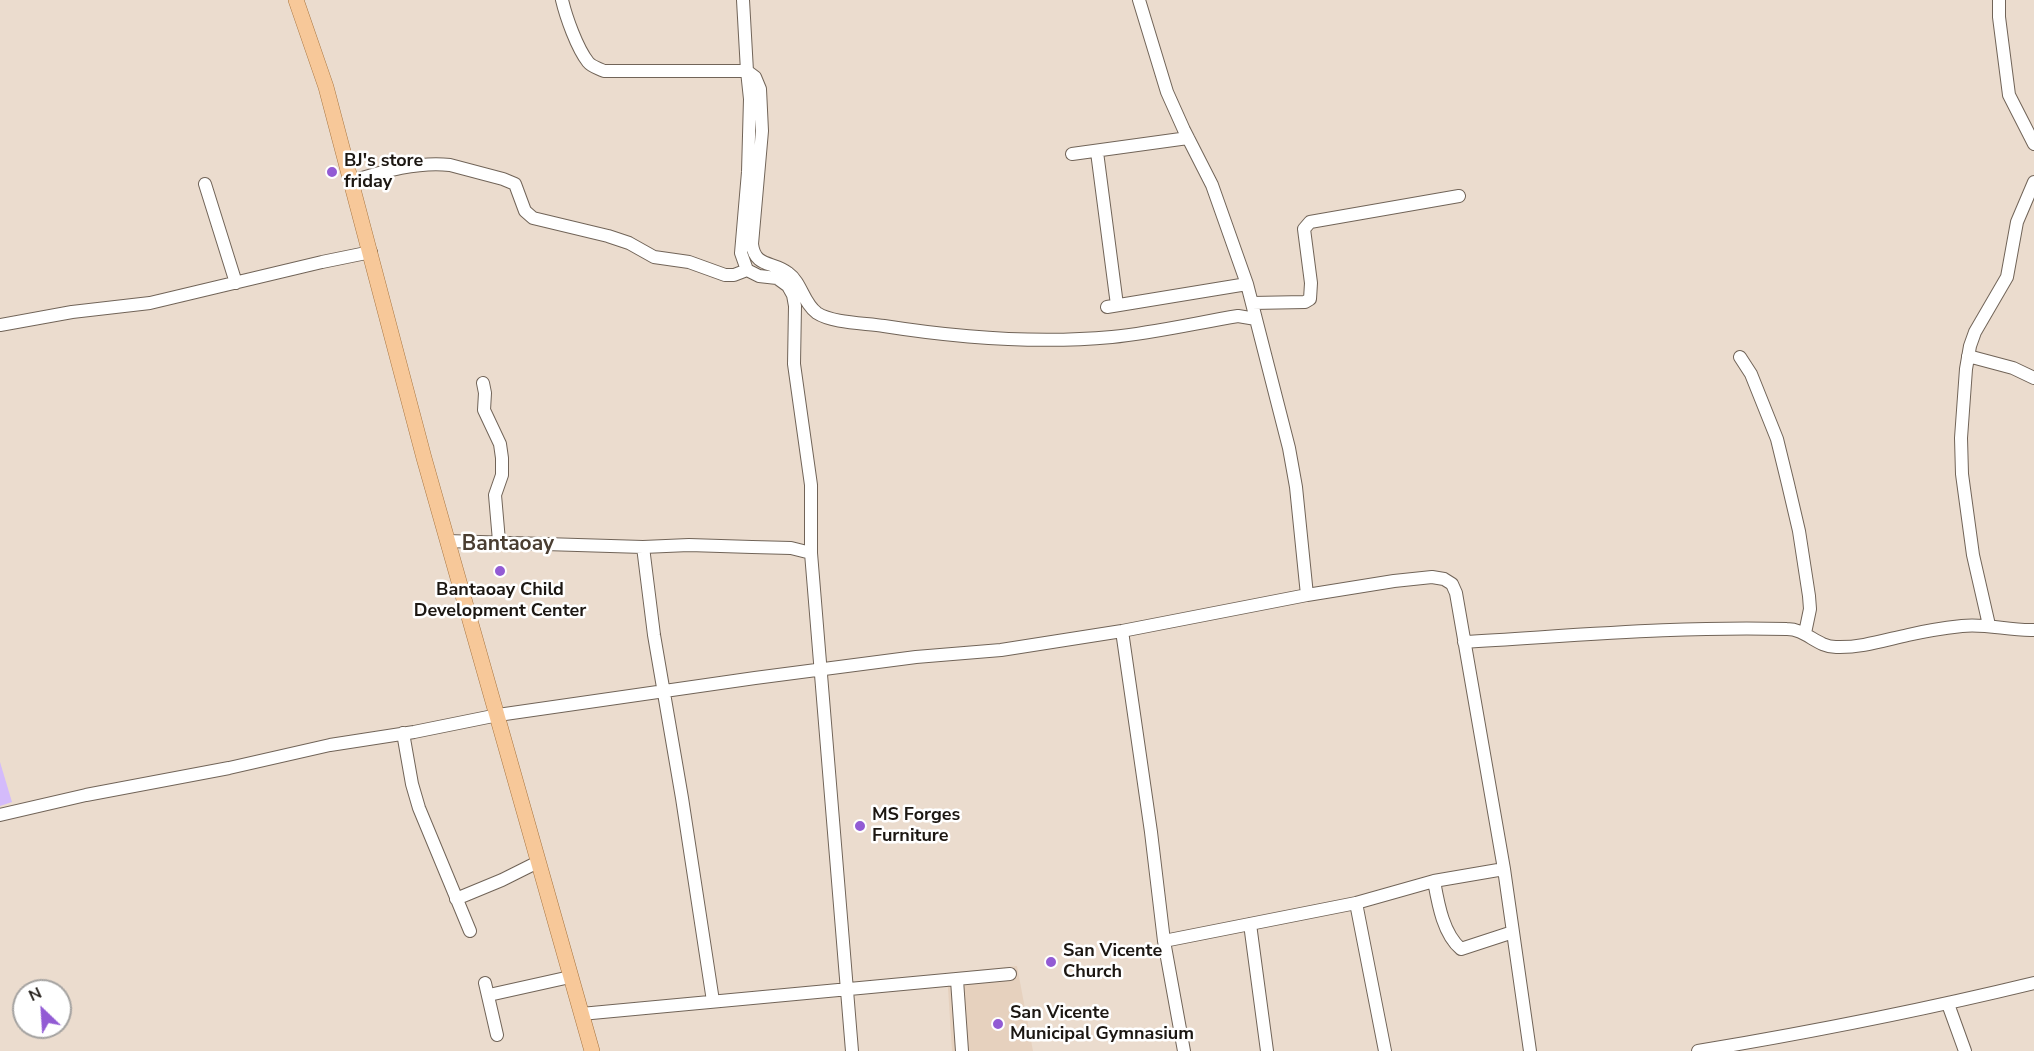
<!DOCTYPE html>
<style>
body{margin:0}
#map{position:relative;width:2034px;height:1051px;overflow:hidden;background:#ebdcce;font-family:"Nunito Sans",sans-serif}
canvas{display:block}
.north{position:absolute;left:12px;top:979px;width:60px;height:60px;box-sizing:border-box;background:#fff;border:2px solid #a4a2a0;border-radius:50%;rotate:335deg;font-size:16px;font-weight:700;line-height:24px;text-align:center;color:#1c1712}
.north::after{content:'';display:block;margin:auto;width:21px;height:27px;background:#925bd4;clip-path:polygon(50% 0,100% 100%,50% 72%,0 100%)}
</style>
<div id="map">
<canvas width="2034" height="1051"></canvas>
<div class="north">N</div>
</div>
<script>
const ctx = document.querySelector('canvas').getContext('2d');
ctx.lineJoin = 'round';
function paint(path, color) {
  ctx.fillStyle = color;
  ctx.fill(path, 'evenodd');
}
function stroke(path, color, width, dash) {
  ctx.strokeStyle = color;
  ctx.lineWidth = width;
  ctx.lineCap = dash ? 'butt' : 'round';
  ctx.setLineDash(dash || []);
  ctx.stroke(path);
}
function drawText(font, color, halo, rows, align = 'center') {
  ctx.font = font + ' "Nunito Sans",sans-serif';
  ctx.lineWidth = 5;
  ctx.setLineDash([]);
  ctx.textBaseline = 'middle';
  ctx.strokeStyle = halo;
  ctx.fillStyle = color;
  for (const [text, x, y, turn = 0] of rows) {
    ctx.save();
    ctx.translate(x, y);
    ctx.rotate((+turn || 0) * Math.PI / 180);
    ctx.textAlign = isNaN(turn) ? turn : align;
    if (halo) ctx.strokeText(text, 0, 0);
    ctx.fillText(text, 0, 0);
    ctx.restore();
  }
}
paint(new Path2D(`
 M1017 966 1033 1051H952L947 973Z`), '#e6d1be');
paint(new Path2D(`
 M0 762 12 802 0 806Z`), '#d4bbfb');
const minor = new Path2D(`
 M562 0C566 17 577 48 588 62 592 67 598 68 604 71H747L743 0
 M1139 0 1167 92 1184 130 1212 185 1247 284 1289 448 1296 487 1307 595
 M1999 0V17L2009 95 2034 144
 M747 71 750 99 748 172 741 253 747 270 759 276 777 278 788 286 793 295 795 306 794 364 811 485V553L852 1051
 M747 71 755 77 760 89 762 131 752 244C755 268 773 261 788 273 802 283 803 303 817 313 832 323 866 323 884 326 960 338 1035 344 1112 337 1154 333 1196 323 1238 316L1256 319
 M1097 152 1117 305
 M1072 154 1188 138
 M352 181C382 172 418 161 450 165L503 179 515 184 525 211 533 218 608 236 629 243 654 257 689 262 725 275H734L747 270
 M205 184 236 283
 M1252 303 1305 302 1310 299 1311 283 1304 229 1310 222 1459 196
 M1107 307 1247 284
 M0 325 72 312 150 303 322 262 371 252
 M1968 356 2013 368 2034 378
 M1740 357 1751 374 1777 439 1788 484 1799 531 1809 596 1810 609 1805 633
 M483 383 485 393 484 410 500 444 502 458V475L495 495 499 541
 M447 541 643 547 689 545 752 547 791 548 811 553
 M643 547 654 635 682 798 713 1001
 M1989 625 1973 555 1962 474 1961 438 1966 369 1970 346 1975 332 2007 277 2017 222 2034 182
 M1122 631 1151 832 1164 941 1184 1051
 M1464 642C1571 636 1679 626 1787 629 1806 629 1817 647 1836 647 1860 648 1885 640 1908 635 1925 631 1944 628 1962 626 1986 623 2009 631 2034 630
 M403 733 412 784 419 808 470 931
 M0 815 86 795 229 768 330 745 414 732 498 715 755 678 916 657 1001 650 1122 631 1307 595 1394 581 1432 577 1444 579 1452 584 1456 593 1504 869 1530 1051
 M1434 881C1438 903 1443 934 1461 949L1513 932
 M456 899 502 880 538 862
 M1356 903 1385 1051
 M1250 924 1267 1051
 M1164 941 1356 903 1434 881 1504 869
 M957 980 962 1051
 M485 983 497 1035
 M489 995 570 977
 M1948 1004 1965 1051
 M581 1014 1010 974
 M1698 1051C1811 1032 1923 1010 2034 983`);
const major = new Path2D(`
 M296 0 326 87 424 458 592 1051`);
stroke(minor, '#716458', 14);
stroke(major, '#a6733e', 16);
stroke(minor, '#fff', 12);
stroke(major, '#f7c899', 15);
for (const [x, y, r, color] of [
 [332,172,6,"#925bd4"],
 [500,571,6,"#925bd4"],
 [860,826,6,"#925bd4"],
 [1051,962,6,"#925bd4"],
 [998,1024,6,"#925bd4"]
]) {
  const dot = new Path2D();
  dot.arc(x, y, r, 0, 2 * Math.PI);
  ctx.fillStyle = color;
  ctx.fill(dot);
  stroke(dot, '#fff', 2);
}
drawText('bold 18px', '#1c1712', '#fff', [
 ["BJ's store",344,162],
 ["friday",344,183],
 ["Bantaoay Child",500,591,"center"],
 ["Development Center",500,612,"center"],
 ["MS Forges",872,816],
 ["Furniture",872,837],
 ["San Vicente",1063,952],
 ["Church",1063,973],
 ["San Vicente",1010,1014],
 ["Municipal Gymnasium",1010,1035]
], 'left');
drawText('bold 21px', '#4a3e32', '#fff', [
 ["Bantaoay",508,545]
]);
</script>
